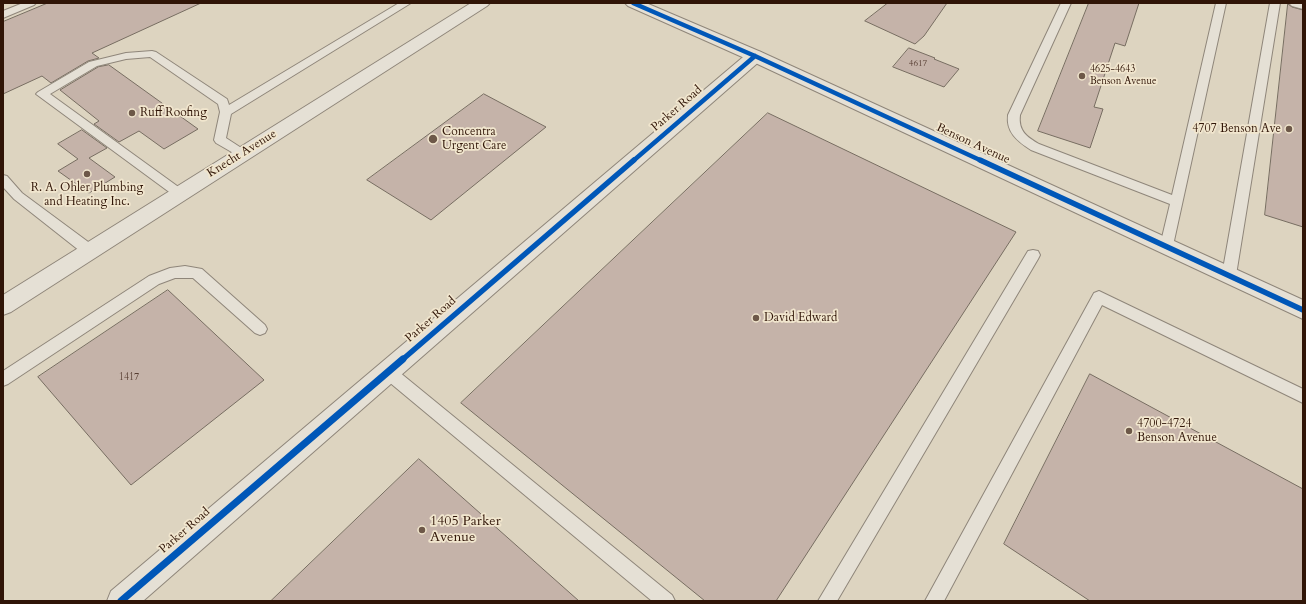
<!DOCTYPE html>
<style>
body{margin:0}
#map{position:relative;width:1306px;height:604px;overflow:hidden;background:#ddd4c0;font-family:Cardo,serif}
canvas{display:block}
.frame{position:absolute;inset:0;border:4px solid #301507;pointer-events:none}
</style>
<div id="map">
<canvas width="1306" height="604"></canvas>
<div class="frame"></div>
</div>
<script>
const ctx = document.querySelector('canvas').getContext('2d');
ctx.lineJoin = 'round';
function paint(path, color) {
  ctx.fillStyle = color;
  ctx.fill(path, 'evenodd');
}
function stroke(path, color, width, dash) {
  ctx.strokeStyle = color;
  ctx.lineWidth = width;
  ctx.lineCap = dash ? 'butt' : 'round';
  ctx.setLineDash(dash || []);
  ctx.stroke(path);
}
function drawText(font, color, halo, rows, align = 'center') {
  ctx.font = font + ' Cardo,serif';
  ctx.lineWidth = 3.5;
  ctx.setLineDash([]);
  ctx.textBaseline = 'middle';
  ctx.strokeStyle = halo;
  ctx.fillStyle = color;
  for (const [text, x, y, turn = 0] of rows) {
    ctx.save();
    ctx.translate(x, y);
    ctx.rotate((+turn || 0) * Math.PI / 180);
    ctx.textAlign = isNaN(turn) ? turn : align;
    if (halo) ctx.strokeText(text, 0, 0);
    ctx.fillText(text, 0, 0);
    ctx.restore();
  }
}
const building = new Path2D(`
 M48 3H201L92 53 99 58 88 61 51 83 42 76 3 94V22Z
 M888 3H947L924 36 915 44 865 21Z
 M1089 3H1139L1125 46 1115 43 1094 107 1103 109 1090 148 1038 131Z
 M1288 4 1292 7 1303 10V227L1265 215Z
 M909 48 935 58 934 59 959 69 944 87 893 67Z
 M109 65 198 129 164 149 139 131 119 142 94 124 99 121 60 90 98 67Z
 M484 94 546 127 431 220 367 180Z
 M768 113 1016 232 776 601H705L461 403Z
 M82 130 107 148 89 158 115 177 89 193 58 171 78 159 58 144Z
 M168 290 264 380 131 485 38 377Z
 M1090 374 1303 489V601H1090L1004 544Z
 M419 459 579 601H271Z`);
paint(building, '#c5b3a9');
stroke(building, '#776d61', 1);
const service = new Path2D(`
 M23 3H36L34 5 3 18V11Z
 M399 3H411L231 114 226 138 246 151 248 154 246 157 242 158 216 143 214 140 220 112 218 104 150 57 126 59 97 66 50 94 184 191 186 194 184 197 180 198 176 197 36 94 38 92 89 62 126 53 152 51 156 52 227 99 229 105Z
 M1061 3H1071L1020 115C1018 131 1027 137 1039 144L1172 195 1216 3H1226L1172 250 1167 251 1162 250 1160 246 1170 204 1031 150C1017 141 1006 132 1008 115Z
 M1270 3H1280L1236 275 1234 279 1229 280 1224 279 1222 275Z
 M3 175 7 176 22 193 95 247 97 251 95 255 90 256 85 255 14 199 3 187Z
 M1033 250 1038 251 1040 255 1038 259 837 601H818L1028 251Z
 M185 266 202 269 265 325 267 329 265 333 260 335 255 333 193 278H175L159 284 8 384 3 386V371L149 276 170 268Z
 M1099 291 1303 389V403L1102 305 944 601H925L1094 293Z
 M388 366 393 367 672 595 675 601H652L383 377 381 372 383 367Z`);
const minor = new Path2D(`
 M471 3H490L487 6 11 312 3 315V295Z
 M1289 3H1303V9L1292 6Z
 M755 51 761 52 763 56 761 60 143 601H107L111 591 749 52Z`);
const tertiary = new Path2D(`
 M625 3H646L761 52 1303 300V319L749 60 628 6Z`);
stroke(service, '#8f867a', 2);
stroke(minor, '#8f867a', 2);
stroke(tertiary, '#8f867a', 2);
paint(service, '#e5e0d5');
paint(minor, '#e5e0d5');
paint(tertiary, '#e5e0d5');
stroke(new Path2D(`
 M633 3 755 56 982 161
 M633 161 755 56`), '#0057b8', 4.5);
stroke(new Path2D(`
 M980 160 1303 310
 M402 360 634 160`), '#0057b8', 5.5);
stroke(new Path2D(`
 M121 601 403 359`), '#0057b8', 7);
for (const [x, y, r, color] of [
 [1082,76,4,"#6d5848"],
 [132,113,4,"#6d5848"],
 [1289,129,4,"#6d5848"],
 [433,139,5,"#6d5848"],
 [87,174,4,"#6d5848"],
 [756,318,4,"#6d5848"],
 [1129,431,4,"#6d5848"],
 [422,530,4,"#6d5848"]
]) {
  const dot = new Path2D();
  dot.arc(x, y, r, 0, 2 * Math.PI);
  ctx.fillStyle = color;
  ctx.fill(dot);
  stroke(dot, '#f1e6ce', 1.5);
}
drawText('9px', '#553c30', null, [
 ["4617",918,64]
]);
drawText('10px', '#301507', '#f1e6ce', [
 ["4625-4643",1090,70],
 ["Benson Avenue",1090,82]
], 'left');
drawText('10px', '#553c30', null, [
 ["1417",129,378]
]);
drawText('12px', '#301507', '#f1e6ce', [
 ["Parker Road",677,109,-41],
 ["Benson Avenue",973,144,25],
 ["Knecht Avenue",242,154,-32],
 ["Parker Road",431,320,-41],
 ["Parker Road",185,531,-41]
]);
drawText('12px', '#301507', '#f1e6ce', [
 ["Ruff Roofing",140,113],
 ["4707 Benson Ave",1281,129,"right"],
 ["Concentra",442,132],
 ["Urgent Care",442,146],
 ["R. A. Ohler Plumbing",87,188,"center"],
 ["and Heating Inc.",87,202,"center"],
 ["David Edward",764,318],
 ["4700-4724",1137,424],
 ["Benson Avenue",1137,438]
], 'left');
drawText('14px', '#301507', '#f1e6ce', [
 ["1405 Parker",430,522],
 ["Avenue",430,538]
], 'left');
</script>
